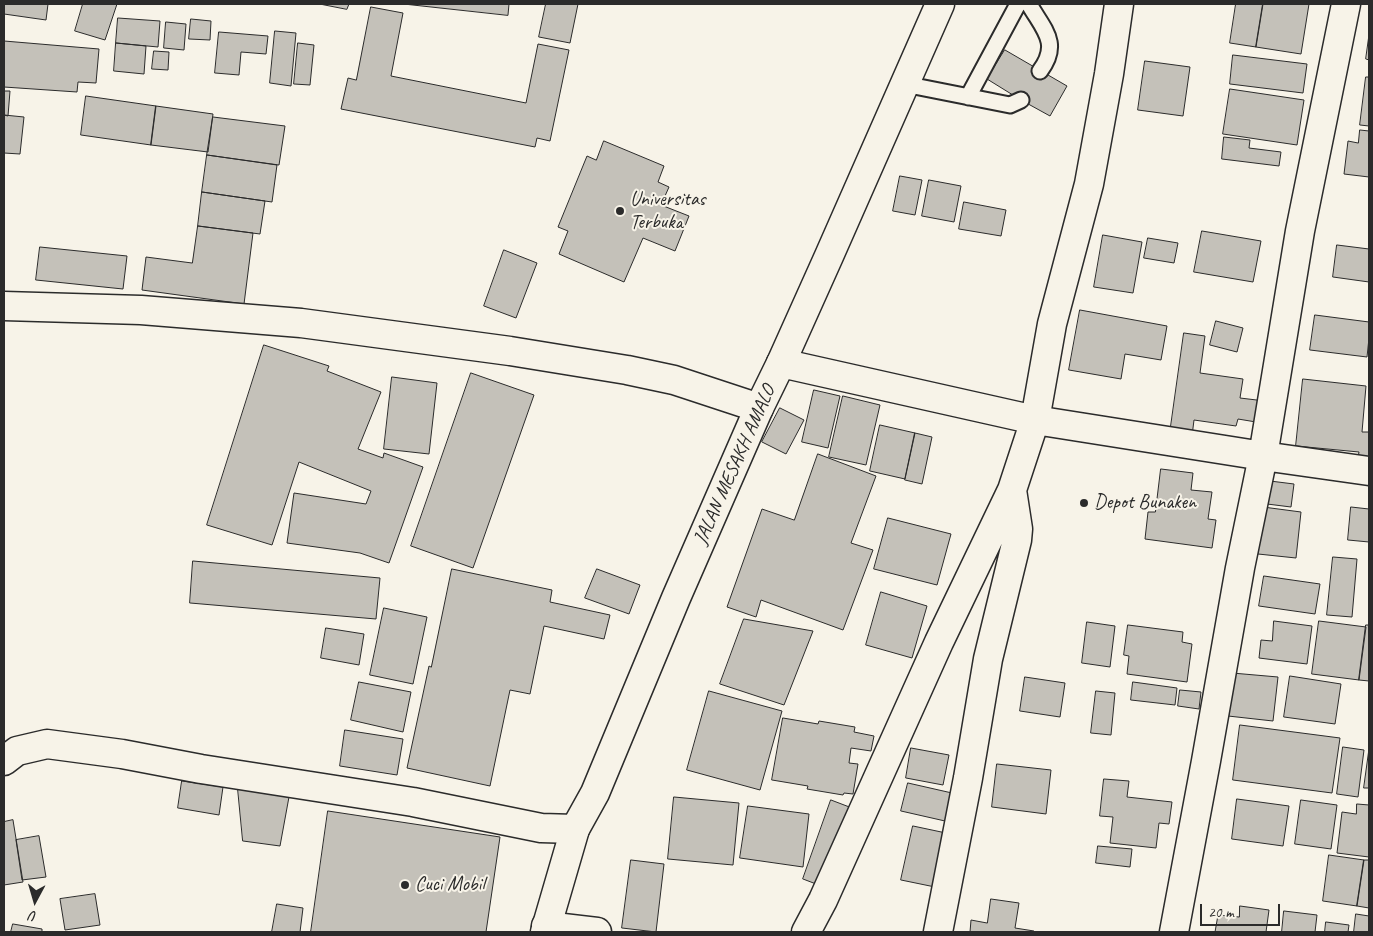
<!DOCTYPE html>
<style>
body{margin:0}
#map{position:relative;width:1373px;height:936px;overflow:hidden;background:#f7f3e8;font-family:Caveat,sans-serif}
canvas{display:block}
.frame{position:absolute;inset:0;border:5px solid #2b2b2b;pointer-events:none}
.north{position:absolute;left:10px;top:876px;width:50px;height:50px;-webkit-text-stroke:4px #f7f3e8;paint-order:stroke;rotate:186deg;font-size:14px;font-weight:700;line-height:20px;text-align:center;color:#2b2b2b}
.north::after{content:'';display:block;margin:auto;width:18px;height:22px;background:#2b2b2b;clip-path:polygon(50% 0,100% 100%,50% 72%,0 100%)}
.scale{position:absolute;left:1200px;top:904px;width:80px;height:22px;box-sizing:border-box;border:2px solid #2b2b2b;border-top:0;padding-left:6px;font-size:15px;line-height:18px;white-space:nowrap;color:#2b2b2b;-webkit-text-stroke:4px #f7f3e8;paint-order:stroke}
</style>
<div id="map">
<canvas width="1373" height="936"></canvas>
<div class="frame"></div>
<div class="north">U</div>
<div class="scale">20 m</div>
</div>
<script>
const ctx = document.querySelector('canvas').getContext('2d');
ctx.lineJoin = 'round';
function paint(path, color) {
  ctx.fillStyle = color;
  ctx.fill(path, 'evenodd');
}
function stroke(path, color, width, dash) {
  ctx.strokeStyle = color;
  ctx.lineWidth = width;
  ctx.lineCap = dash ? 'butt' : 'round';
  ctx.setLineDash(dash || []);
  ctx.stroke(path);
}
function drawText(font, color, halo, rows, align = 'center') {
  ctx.font = font + ' Caveat,sans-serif';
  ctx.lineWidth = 4;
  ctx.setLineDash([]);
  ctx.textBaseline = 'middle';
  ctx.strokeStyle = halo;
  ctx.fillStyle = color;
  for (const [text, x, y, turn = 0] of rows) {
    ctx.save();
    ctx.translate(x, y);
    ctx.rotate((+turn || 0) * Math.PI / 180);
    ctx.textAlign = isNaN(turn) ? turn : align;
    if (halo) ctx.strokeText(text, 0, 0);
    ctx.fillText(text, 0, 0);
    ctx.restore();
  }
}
const building = new Path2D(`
 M4 4H48L46 20 4 14Z
 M83 4H117L105 40 75 31Z
 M320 4H349L347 9Z
 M404 4H509L508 15Z
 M546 4H578L570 43 539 37Z
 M1236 4H1263L1256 47 1230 43Z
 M1263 4H1309L1301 54 1256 47Z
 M371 7 403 13 391 76 526 103 538 44 569 50 550 141 537 138 535 147 341 109 348 78 356 80Z
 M118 18 160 21 158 47 116 43Z
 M191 19 211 21 210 40 189 39Z
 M166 22 186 24 184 50 164 48Z
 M275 31 296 33 291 86 270 83Z
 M219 32 268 36 266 54 241 52 239 75 215 73Z
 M1369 35V60L1366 59Z
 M4 41 99 49 96 83 78 82 77 92 4 87Z
 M116 43 146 46 144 74 114 71Z
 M298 43 314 45 310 85 294 84Z
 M1005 50 1067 86 1050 116 1021 100 987 79Z
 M154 51 169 52 168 70 152 69Z
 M1233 55 1307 64 1303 93 1230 84Z
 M1145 61 1190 67 1183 116 1138 110Z
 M1366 77H1369V126L1360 125Z
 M1230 89 1304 100 1297 145 1223 134Z
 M4 91H10L8 116 4 115Z
 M86 96 156 106 151 145 81 135Z
 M156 106 213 114 208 152 151 145Z
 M4 115 24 117 20 154 4 153Z
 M213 117 285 126 279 165 207 155Z
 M1360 130 1369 131V177L1344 174 1348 141 1358 143Z
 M1224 137 1250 140 1249 148 1281 152 1279 166 1222 159Z
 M604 141 664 166 658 182 669 187 661 205 689 216 675 251 643 238 624 282 559 254 568 231 558 227 587 156 596 160Z
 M207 155 277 165 272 202 202 192Z
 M900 176 922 180 915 215 893 211Z
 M929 180 961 186 954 222 922 216Z
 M202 192 265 201 260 234 198 226Z
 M964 202 1006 210 1001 236 959 229Z
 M198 226 253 233 244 304 142 290 146 257 192 263Z
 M1202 231 1261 241 1253 282 1194 272Z
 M1103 235 1142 242 1133 293 1094 287Z
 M1148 238 1178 243 1174 263 1144 258Z
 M1337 245 1369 249V282L1333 277Z
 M40 247 127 256 123 289 36 280Z
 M504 250 537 263 516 318 484 306Z
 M1080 310 1167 326 1161 360 1125 354 1121 379 1069 370Z
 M1315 315 1369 322V338L1367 357 1310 350Z
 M1216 321 1243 328 1237 352 1210 345Z
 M1184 333 1205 336 1200 373 1243 379 1240 398 1265 401 1262 423 1238 419 1236 426 1194 420 1192 436 1170 433Z
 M264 345 329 366 327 371 381 392 358 449 383 458 384 453 423 467 389 563 360 553 287 543 294 493 366 504 371 491 299 462 272 545 207 525Z
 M471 373 534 395 473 568 411 546Z
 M392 377 437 383 429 454 384 449Z
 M1303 379 1366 386 1362 432H1369V458L1358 457 1359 452 1296 446Z
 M814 390 840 396 828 448 802 442Z
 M843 396 880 405 866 465 829 457Z
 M780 408 804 420 786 454 762 442Z
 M880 425 915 433 905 479 870 471Z
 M915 433 932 437 922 484 905 480Z
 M818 454 876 476 851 543 873 550 843 630 761 600 756 617 727 607 762 509 794 520Z
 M1161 469 1193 473 1191 490 1212 492 1208 519 1216 520 1212 548 1145 539 1148 512H1155Z
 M1270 481 1294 484 1291 507 1267 504Z
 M1263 507 1301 512 1296 558 1258 554Z
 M1351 507 1369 509V542L1348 540Z
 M888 518 951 534 937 585 874 569Z
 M1333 557 1357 559 1352 617 1327 615Z
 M193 561 380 578 376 619 190 603Z
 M452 569 552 590 550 602 610 615 604 639 544 626 530 694 510 690 490 786 407 768 429 666 431 667Z
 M597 569 640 585 629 614 585 598Z
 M1264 576 1320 584 1315 614 1259 606Z
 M881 592 927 606 912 658 866 645Z
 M384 608 427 617 413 684 370 675Z
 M744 619 813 631 784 705 720 684Z
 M1274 621 1312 626 1307 664 1259 658 1261 640 1272 641Z
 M1319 621 1366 627 1359 680 1312 674Z
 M1087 622 1115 626 1110 667 1082 663Z
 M1128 625 1183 632 1182 642 1192 644 1187 682 1127 674 1129 656 1124 655Z
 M1366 625H1369V681L1359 680Z
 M326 628 364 634 359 665 321 658Z
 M1232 673 1278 677 1273 721 1228 716Z
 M1290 676 1341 684 1335 724 1284 717Z
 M1025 677 1065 683 1060 717 1020 711Z
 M359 682 411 692 403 732 351 720Z
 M1133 682 1177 688 1175 705 1131 700Z
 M1180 690 1201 692 1199 709 1178 706Z
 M709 691 782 711 760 790 687 770Z
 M1096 691 1115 693 1111 735 1091 733Z
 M783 718 818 724 819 721 855 727 854 732 874 736 871 751 851 748 849 763 858 764 853 794 844 793 843 795 807 789 808 786 772 780Z
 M1240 725 1340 738 1332 793 1233 780Z
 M345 730 403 739 397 775 340 766Z
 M1343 747 1364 750 1358 797 1337 794Z
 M911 748 949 755 943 785 906 778Z
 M1369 749V788H1364Z
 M997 764 1051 770 1046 814 992 807Z
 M237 779 291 786 280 846 243 841Z
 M1104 779 1129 781 1127 797 1172 802 1169 824 1159 823 1156 848 1110 843 1113 817 1100 816Z
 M182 781 223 787 219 815 178 808Z
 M908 783 952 793 945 821 901 811Z
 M674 797 739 803 733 865 668 859Z
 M1237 799 1289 806 1283 846 1232 839Z
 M831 800 852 808 824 887 803 879Z
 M1301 800 1337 805 1331 849 1295 844Z
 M1357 804 1369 805V857L1337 853 1342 812 1356 814Z
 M748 806 809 814 803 867 740 858Z
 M328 811 500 837 486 932H311Z
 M13 820 23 882 4 885V822Z
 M913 826 946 833 935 887 901 880Z
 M39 836 46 877 22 880 16 840Z
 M1098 846 1132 849 1130 867 1096 863Z
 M1329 855 1364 860 1357 906 1323 901Z
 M631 860 664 864 656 932 622 928Z
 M1364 860H1369V908L1357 906Z
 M95 894 100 925 65 930 60 899Z
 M991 899 1019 903 1015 928 1034 931 1033 932H970L971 920 987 923Z
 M277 904 303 908 300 932H272Z
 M1240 906 1269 910 1266 932H1215L1218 915 1239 917Z
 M1284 911 1317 915 1315 932H1282Z
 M1356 914 1369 916V932H1354Z
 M1326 922 1349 925 1348 932H1325Z
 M13 924 42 929V932H11Z`);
paint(building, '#c4c1b9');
stroke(building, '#2b2b2b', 1);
const lane = new Path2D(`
 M1029 4C1043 29 1061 43 1040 71
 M904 84 1010 105 1021 100
 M968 97 1018 4`);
const street = new Path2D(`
 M4 306 141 310 301 323 510 351 627 370 674 380 759 408
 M781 363 1035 420 1263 456 1369 471
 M4 761 17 751 47 744 122 754 201 769 413 802 541 828 575 829
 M546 926 597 932
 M806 932 823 900 939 642 1012 490 1035 420 1052 324 1089 184 1109 74 1119 4
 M938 932 968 778 988 659 1017 540 1018 529 1012 490
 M1174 932 1206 761 1240 568 1263 456 1300 231 1346 4`);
const primary = new Path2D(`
 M545 932 575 829 595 793 676 598 759 408 781 363 829 256 940 4`);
stroke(lane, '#2b2b2b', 19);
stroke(street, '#2b2b2b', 31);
stroke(primary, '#2b2b2b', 31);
stroke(lane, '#f7f3e8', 15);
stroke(street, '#f7f3e8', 28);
stroke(primary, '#f7f3e8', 28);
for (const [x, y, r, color] of [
 [620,211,5,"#2b2b2b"],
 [1084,503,5,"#2b2b2b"],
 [405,885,5,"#2b2b2b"]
]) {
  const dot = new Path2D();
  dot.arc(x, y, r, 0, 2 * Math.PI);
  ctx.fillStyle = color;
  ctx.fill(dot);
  stroke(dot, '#f7f3e8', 2);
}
drawText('20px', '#2b2b2b', '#f7f3e8', [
 ["Universitas",630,200],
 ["Terbuka",630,223],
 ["Depot Bunaken",1094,503],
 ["Cuci Mobil",415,885]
], 'left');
drawText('20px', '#2b2b2b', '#f7f3e8', [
 ["JALAN MESAKH AMALO",735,465,-66]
]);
</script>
